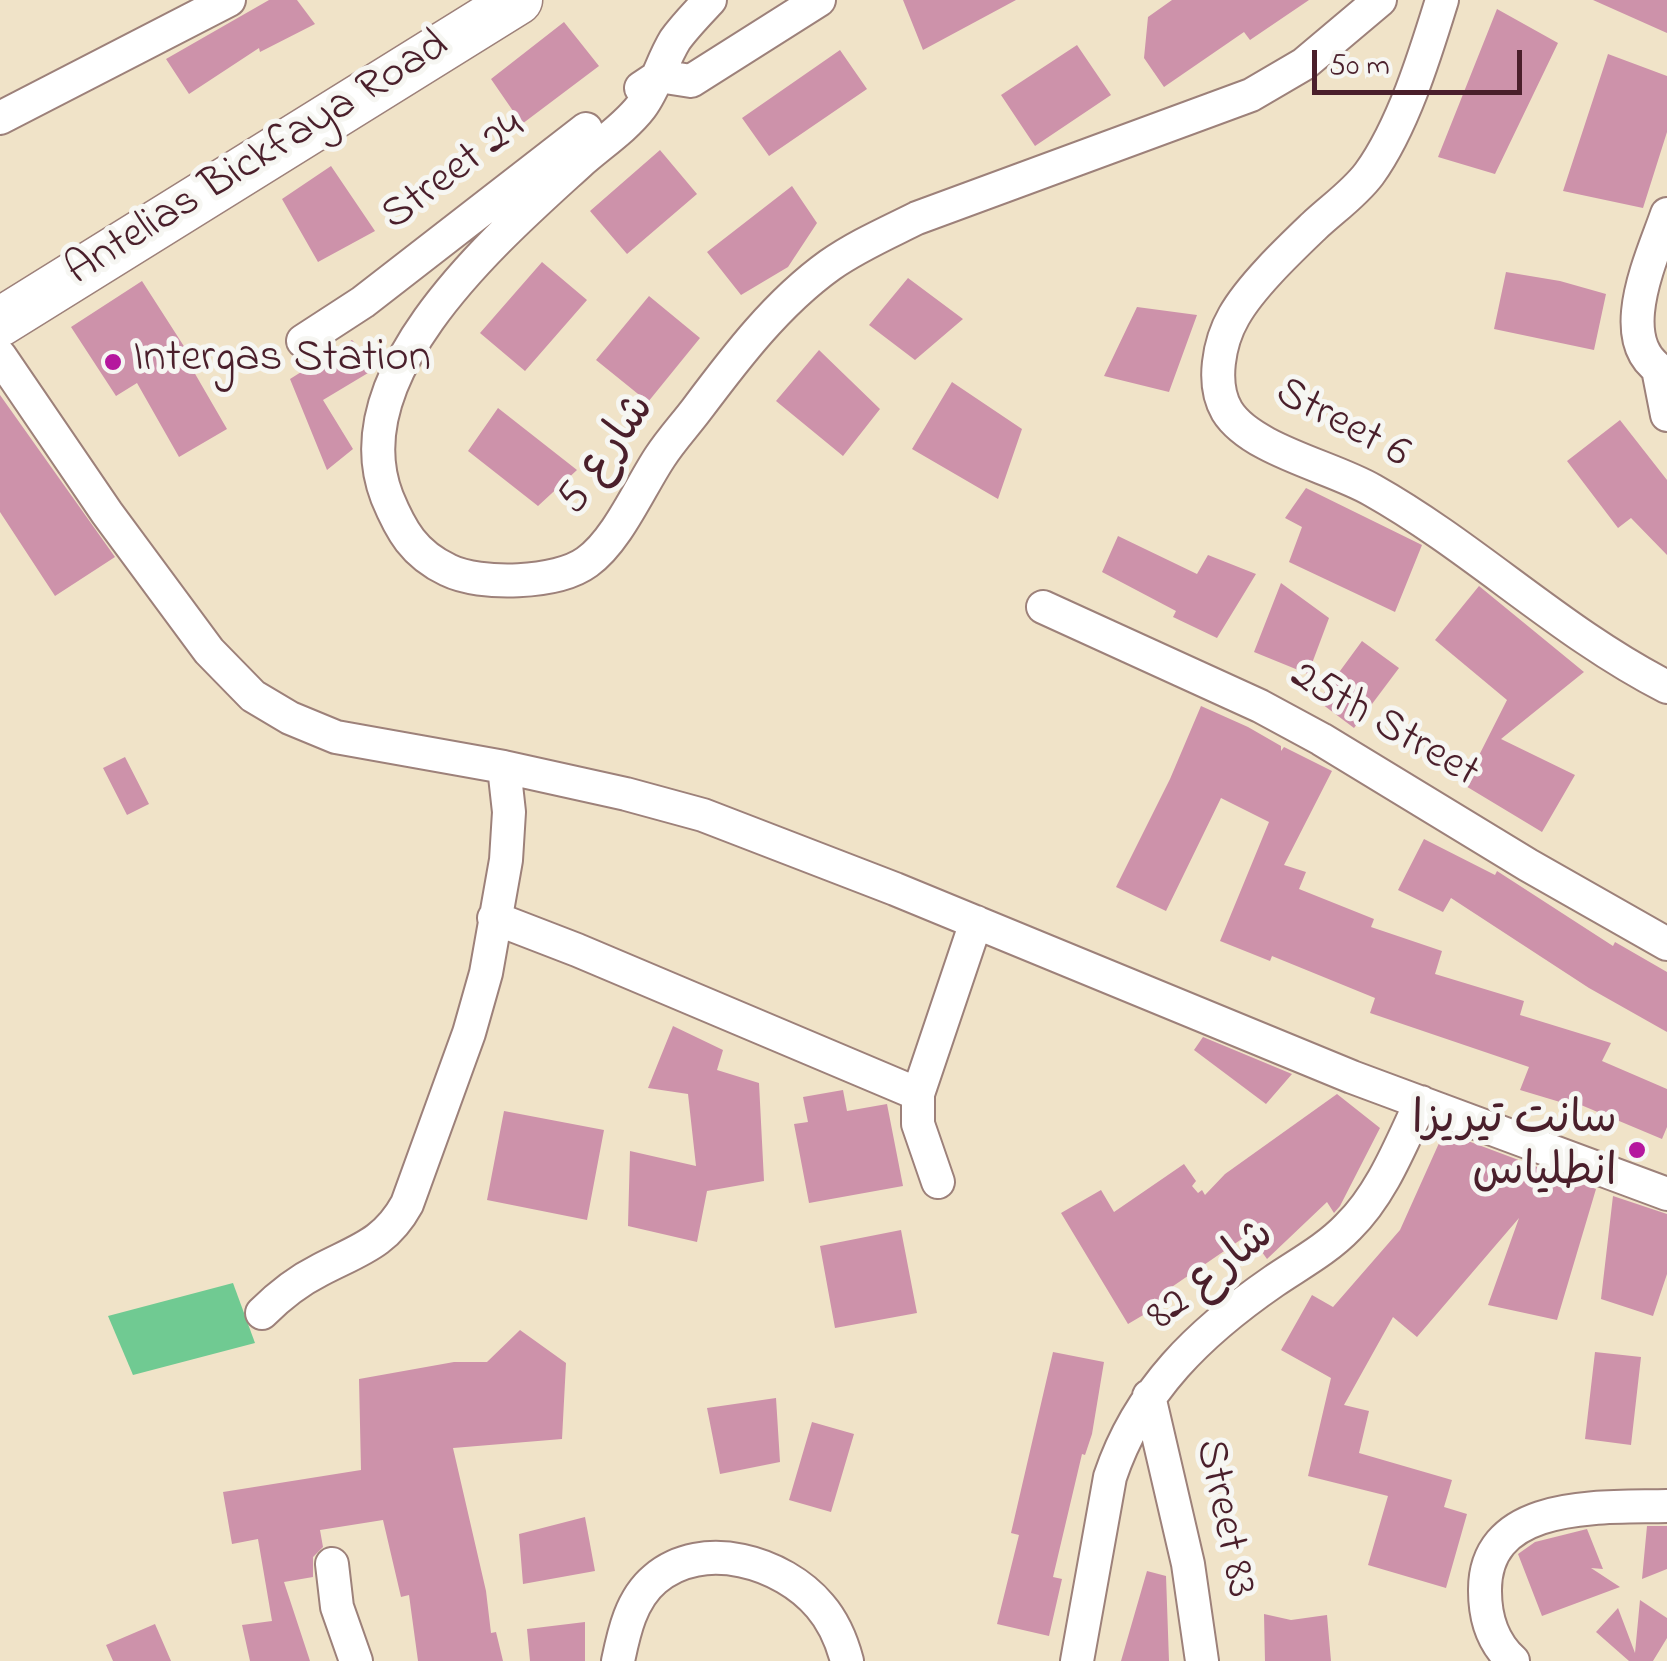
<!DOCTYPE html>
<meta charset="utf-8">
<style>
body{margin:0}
#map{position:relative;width:1667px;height:1661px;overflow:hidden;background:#f0e3c8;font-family:"Indie Flower",sans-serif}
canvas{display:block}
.scale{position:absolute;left:1312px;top:50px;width:210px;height:45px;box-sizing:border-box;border:5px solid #4a1f2b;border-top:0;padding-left:12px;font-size:30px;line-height:35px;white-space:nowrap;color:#4a1f2b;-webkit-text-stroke:8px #f6f6f2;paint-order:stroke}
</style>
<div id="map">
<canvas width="1667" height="1661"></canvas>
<div class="scale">50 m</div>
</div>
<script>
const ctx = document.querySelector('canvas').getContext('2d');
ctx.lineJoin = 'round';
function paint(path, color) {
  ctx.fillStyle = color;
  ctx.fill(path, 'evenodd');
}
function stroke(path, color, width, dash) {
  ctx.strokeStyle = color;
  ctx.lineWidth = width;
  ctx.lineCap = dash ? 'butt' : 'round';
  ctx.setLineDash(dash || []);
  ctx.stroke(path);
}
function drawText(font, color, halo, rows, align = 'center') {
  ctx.font = font + ' "Indie Flower","Playpen Sans Arabic",sans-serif';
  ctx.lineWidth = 10;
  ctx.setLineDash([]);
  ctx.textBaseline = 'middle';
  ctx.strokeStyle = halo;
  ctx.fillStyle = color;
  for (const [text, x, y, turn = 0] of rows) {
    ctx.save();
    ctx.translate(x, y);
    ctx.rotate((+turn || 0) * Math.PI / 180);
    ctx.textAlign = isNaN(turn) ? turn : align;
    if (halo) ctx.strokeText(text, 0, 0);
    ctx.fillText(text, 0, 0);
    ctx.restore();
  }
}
paint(new Path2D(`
 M233 1283 255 1343 133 1375 108 1316Z`), '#70ca92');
paint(new Path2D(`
 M269 0H297L315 24 260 52 259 48 189 94 166 59Z
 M903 0H1016L923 50Z
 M1172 0H1309L1250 40 1244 32 1164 87 1144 58 1148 17Z
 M1593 0H1667V33Z
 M1497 9 1558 43 1495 174 1438 157Z
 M564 22 599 66 522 124 491 79Z
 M1077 45 1111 95 1035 146 1001 95Z
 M840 50 867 89 769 156 742 118Z
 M1608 54 1667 76V132L1643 208 1563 191Z
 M660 150 697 194 627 254 590 211Z
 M331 166 375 231 318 262 282 199Z
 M792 186 817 223 788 267 741 295 707 252Z
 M542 262 587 300 525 371 480 333Z
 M1506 272 1560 281 1606 294 1594 350 1494 329Z
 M908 278 963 319 915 360 869 325Z
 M142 281 187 351 183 353 227 429 179 457 137 383 116 396 71 327Z
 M649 296 700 338 648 402 596 360Z
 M1137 307 1197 315 1169 392 1104 376Z
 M352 340 378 367 323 400 353 449 327 470 290 379Z
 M819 350 880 409 843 456 776 401Z
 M952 382 1022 429 998 499 912 449Z
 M0 395 115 557 55 596 0 512Z
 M498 408 577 470 538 506 468 451Z
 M1620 420 1667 480V555L1631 518 1618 528 1567 461Z
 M1306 488 1422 545 1395 612 1289 562 1302 527 1285 518Z
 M1118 536 1197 574 1208 555 1256 574 1217 638 1173 617 1176 611 1102 572Z
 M1281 583 1329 618 1308 674 1254 652Z
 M1479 586 1584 672 1501 739 1575 775 1542 832 1464 785 1507 700 1435 640Z
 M1362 641 1399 668 1354 728 1318 701Z
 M1201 706 1248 727 1281 746V751L1284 747 1332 771 1284 865 1306 872 1299 889 1374 919 1371 927 1442 951 1435 974 1524 1001 1520 1015 1611 1043 1602 1061 1667 1089V1127L1662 1139 1581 1105 1580 1108 1520 1090 1529 1067 1370 1013 1375 998 1272 956 1270 961 1220 941 1269 822 1221 798 1166 911 1116 887 1170 779Z
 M125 757 149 804 127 815 103 768Z
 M1424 839 1495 875 1497 871 1613 946 1615 942 1667 972V1032L1589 988 1451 898 1443 912 1398 890Z
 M673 1026 723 1050 717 1070 759 1083 764 1181 707 1191 697 1242 628 1226 630 1151 696 1166 688 1094 648 1088Z
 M1203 1037 1292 1074 1266 1104 1194 1050Z
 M843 1090 847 1111 887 1104 903 1186 809 1203 794 1124 808 1122 803 1097Z
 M1337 1094 1380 1128 1340 1206 1334 1213 1327 1202 1267 1259 1249 1234 1163 1293 1167 1301 1128 1324 1061 1213 1101 1190 1114 1212 1184 1164 1196 1181 1192 1186 1198 1193 1202 1190 1205 1195 1225 1174Z
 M504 1111 604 1130 587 1220 487 1200Z
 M1444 1132 1596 1189 1557 1320 1488 1305 1519 1218 1417 1337 1393 1317 1344 1405 1369 1411 1359 1453 1452 1480 1444 1507 1467 1514 1446 1588 1368 1565 1388 1496 1308 1476 1331 1378 1281 1350 1312 1295 1333 1307 1400 1230Z
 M1613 1196 1667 1214V1274L1653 1316 1601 1299Z
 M901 1230 917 1313 835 1328 820 1246Z
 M520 1330 566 1363 562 1439 453 1448 486 1591 491 1633 496 1632 503 1661H418L409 1595 401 1597 383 1520 320 1530 323 1547 313 1557V1577L284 1582 310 1661H250L242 1625 272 1621 258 1539 232 1544 223 1492 361 1470 359 1379 454 1362H487Z
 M1053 1352 1104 1362 1092 1434 1085 1455 1082 1454 1053 1577 1062 1579 1049 1636 997 1624 1019 1535 1011 1533Z
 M1595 1352 1641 1357 1631 1445 1585 1439Z
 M776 1398 780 1462 720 1474 707 1408Z
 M812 1422 854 1434 831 1512 789 1500Z
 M585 1517 595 1571 523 1584 519 1534Z
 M1647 1526H1667V1569L1642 1579Z
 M1587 1529 1603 1569 1591 1568 1620 1587 1542 1616 1518 1554 1535 1542Z
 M1147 1571 1166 1576 1169 1661H1121Z
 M1640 1600 1667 1618V1638L1653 1661H1629L1596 1632 1618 1608 1635 1653Z
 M1264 1614 1291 1620 1327 1615 1331 1661H1265Z
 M585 1622V1661H530L527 1629Z
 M155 1624 171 1661H113L106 1645Z`), '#cd92aa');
const minor = new Path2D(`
 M710 0C698 13 685 26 675 40 662 61 656 87 641 107 625 128 599 145 579 163 498 237 339 373 387 497 401 531 414 554 448 570 480 586 557 584 587 562 617 541 640 487 660 457 671 440 685 425 697 409 736 357 777 303 830 265 857 246 887 233 917 218L1251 95 1304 64 1380 0
 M1442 0C1425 55 1403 127 1369 174 1354 194 1332 209 1314 226 1289 250 1251 286 1234 316 1219 342 1211 384 1227 411 1251 450 1333 467 1372 490 1475 548 1561 633 1667 687
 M641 88 659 76 691 81 819 0
 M0 118 229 0
 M1667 214C1652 258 1609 345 1667 374
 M303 341 363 302 586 129
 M0 356 107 513 209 651 253 696 290 718 336 737 504 767 626 794 703 815 895 889 1352 1077 1667 1194
 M1658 369 1667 415
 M1043 607 1260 706 1321 739 1528 865 1667 944
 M494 918 577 950 918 1094
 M938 1182 918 1124V1094L976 922
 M262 1313C279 1296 298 1281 320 1270 358 1250 385 1244 407 1204L469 1033 486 973 506 860 509 812 504 767
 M1149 1396 1188 1564 1202 1661
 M332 1564 337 1607 356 1661
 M618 1661C624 1632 631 1599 655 1579 703 1538 783 1562 820 1606 833 1621 842 1642 847 1661
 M1077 1661 1110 1477C1139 1390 1200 1332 1274 1281 1299 1264 1327 1249 1348 1227 1382 1194 1401 1144 1421 1102
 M1513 1661C1493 1643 1485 1618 1485 1591 1484 1498 1605 1508 1667 1506`);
const highway = new Path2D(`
 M0 322 518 0`);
stroke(minor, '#9d817a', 36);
stroke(highway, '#9d817a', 51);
stroke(minor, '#fff', 32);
stroke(highway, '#fff', 48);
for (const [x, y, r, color] of [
 [113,362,10,"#b5179e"],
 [1637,1150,10,"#b5179e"]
]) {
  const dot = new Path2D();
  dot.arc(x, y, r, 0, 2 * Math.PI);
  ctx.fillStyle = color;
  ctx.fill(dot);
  stroke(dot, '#f6f6f2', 4);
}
drawText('45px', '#4a1f2b', '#f6f6f2', [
 ["Antelias Bickfaya Road",259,161,-32],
 ["Street 24",455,174,-37],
 ["Street 6",1341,426,28],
 ["شارع 5",609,456,-55],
 ["25th Street",1383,727,30],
 ["شارع 82",1213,1278,-39],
 ["Street 83",1222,1519,78]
]);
drawText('45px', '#4a1f2b', '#f6f6f2', [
 ["Intergas Station",133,362],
 ["سانت تيريزا",1617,1124,"right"],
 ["انطلياس",1617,1176,"right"]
], 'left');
</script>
